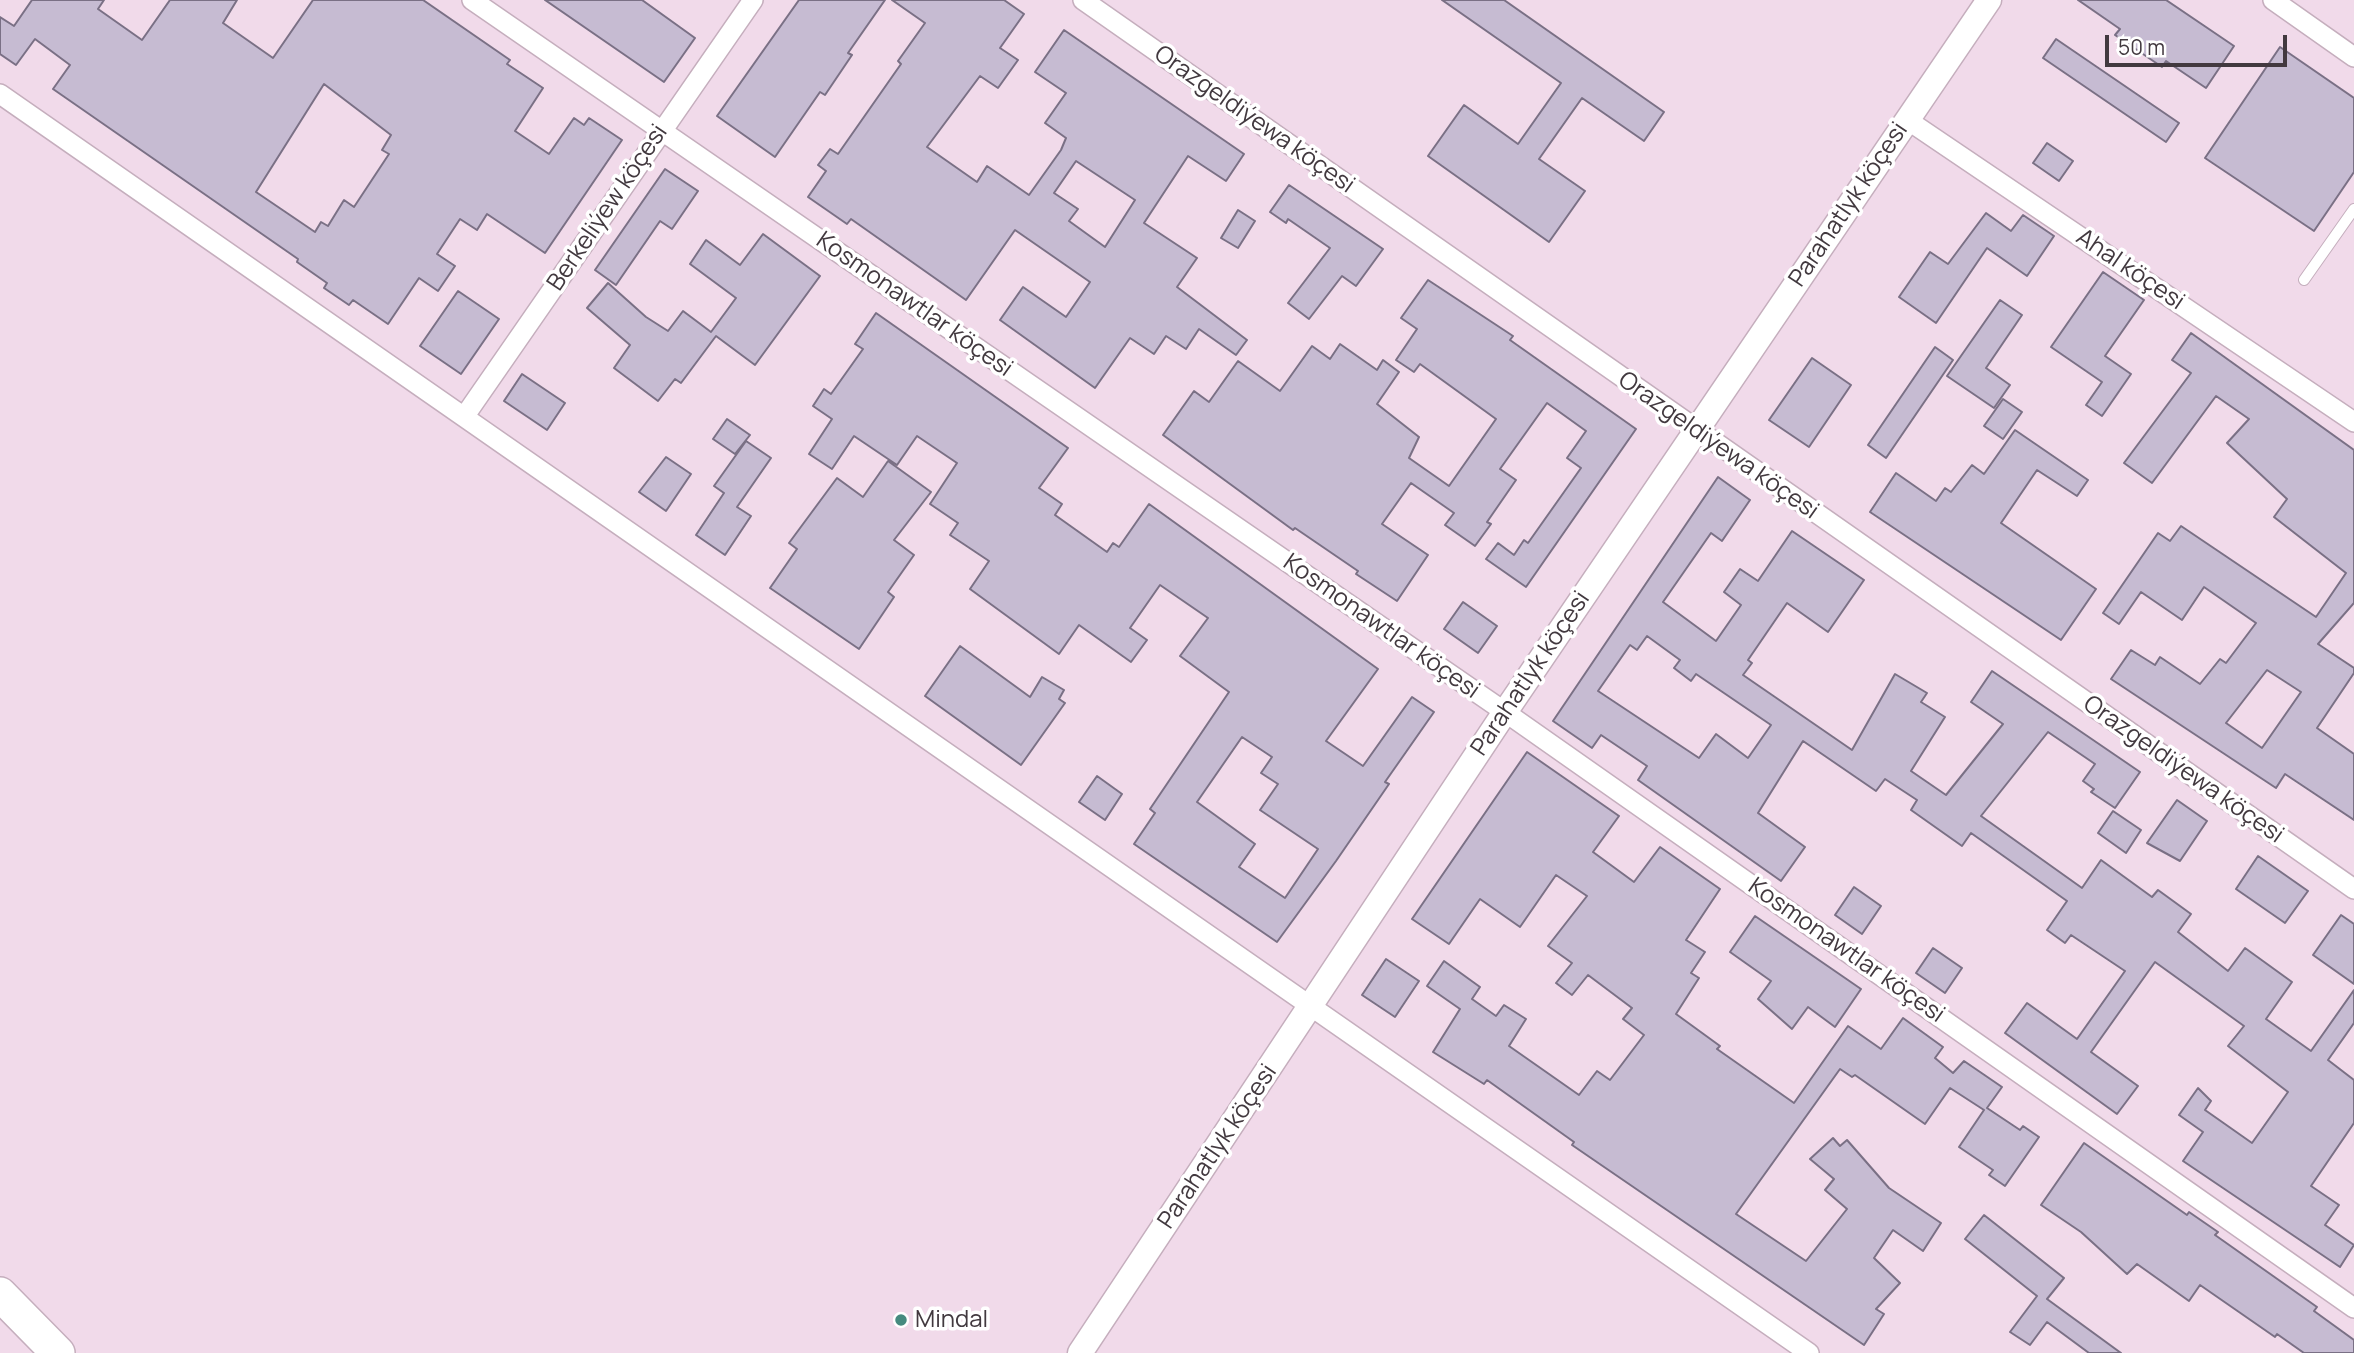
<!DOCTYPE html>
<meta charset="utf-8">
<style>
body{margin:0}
#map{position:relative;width:2354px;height:1353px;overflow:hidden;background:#f1daea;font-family:Manrope,sans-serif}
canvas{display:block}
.scale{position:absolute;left:2105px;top:35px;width:182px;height:32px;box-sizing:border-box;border:4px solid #42393f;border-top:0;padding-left:9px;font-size:21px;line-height:24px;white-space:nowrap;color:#42393f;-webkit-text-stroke:5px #fff;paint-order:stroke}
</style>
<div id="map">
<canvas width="2354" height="1353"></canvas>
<div class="scale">50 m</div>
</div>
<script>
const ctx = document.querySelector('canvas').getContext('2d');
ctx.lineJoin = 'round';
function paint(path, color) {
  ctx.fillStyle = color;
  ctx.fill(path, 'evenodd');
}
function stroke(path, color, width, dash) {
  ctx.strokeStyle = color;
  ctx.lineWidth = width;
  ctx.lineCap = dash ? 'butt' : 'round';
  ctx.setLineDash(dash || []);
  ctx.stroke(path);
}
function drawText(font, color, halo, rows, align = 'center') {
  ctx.font = font + ' Manrope,sans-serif';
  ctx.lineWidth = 7;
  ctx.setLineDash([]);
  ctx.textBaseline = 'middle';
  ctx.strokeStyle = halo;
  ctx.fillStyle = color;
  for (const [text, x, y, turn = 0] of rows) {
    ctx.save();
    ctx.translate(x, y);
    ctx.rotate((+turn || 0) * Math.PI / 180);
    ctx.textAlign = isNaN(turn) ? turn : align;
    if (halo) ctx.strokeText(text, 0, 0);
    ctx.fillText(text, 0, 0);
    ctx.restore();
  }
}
const building = new Path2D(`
 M32 0H104L98 9 142 40 170 0H237L223 23 273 58 313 0H423L510 60 507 64 543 88 515 131 549 154 574 118 584 125 589 118 622 140 545 253 487 214 477 230 460 219 437 254 455 266 438 291 419 278 388 324 353 300 349 305 324 288 327 283 297 262 298 259 53 89 70 65 35 39 16 65 0 54V17L14 26ZM324 84 391 135 382 150 389 154 354 207 344 200 328 226 321 222 315 232 256 192Z
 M545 0H642L695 38 664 82Z
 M799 0H885L848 53 852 55 825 95 820 92 775 157 717 116Z
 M892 0H1004L1024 14 1000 48 1018 60 998 88 980 76 927 147 977 182 987 166 1029 195 1061 150 1066 138 1045 123 1066 93 1035 72 1064 30 1244 154 1226 181 1188 156 1144 223 1197 258 1177 287 1247 340 1236 355 1199 329 1186 349 1166 336 1154 354 1130 338 1095 388 1000 320 1023 287 1066 317 1090 282 1015 230 966 300 851 219 847 224 808 197 826 171 818 165 830 149 838 154 901 64 898 61 925 23ZM1076 161 1135 200 1105 247 1069 221 1078 209 1054 193Z
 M1442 0H1504L1664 112 1644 141 1582 98 1539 159 1585 191 1549 242 1428 156 1464 105 1518 144 1561 83Z
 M2078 0H2166L2234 46 2206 88 2166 61 2162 67 2115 35 2120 29Z
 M2056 39 2179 123 2166 142 2043 58Z
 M2280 47 2354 98V172L2314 231 2205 158Z
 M2047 143 2073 161 2059 181 2033 163Z
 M665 169 698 191 672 229 660 221 616 285 595 270Z
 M1289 185 1383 249 1356 286 1342 276 1309 319 1288 303 1330 248 1288 219 1286 223 1270 212Z
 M1238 210 1255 221 1238 248 1221 238Z
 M1986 213 2011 231 2023 215 2054 236 2027 276 1987 248 1936 323 1899 297 1930 252 1948 264Z
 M763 234 820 276 755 365 716 336 681 383 675 379 658 401 614 368 630 345 587 308 608 283 646 317 668 331 683 311 711 332 736 298 690 264 706 240 740 265Z
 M2103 272 2144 300 2105 356 2131 374 2102 416 2086 405 2102 382 2051 347Z
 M1428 280 1513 336 1510 340 1636 429 1526 587 1486 559 1498 543 1514 555 1524 540 1528 543 1581 468 1567 458 1586 431 1547 403 1500 469 1516 480 1487 522 1491 524 1475 546 1445 525 1454 513 1411 483 1382 524 1428 555 1397 601 1356 574 1358 571 1295 528 1293 530 1163 435 1194 391 1209 402 1238 361 1280 391 1312 346 1330 359 1340 344 1377 370 1383 360 1399 372 1377 404 1419 437 1409 458 1449 486 1496 419 1420 364 1414 372 1396 360 1417 329 1401 318Z
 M458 291 499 319 461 374 420 346Z
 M2000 300 2022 315 1986 368 2010 385 1994 408 1947 376Z
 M876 313 1068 448 1039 488 1062 504 1055 515 1107 552 1113 543 1119 547 1149 504 1378 669 1326 741 1363 766 1412 697 1434 712 1385 782 1389 784 1336 861 1277 942 1134 844 1155 813 1150 809 1229 692 1180 656 1208 618 1160 585 1130 628 1147 640 1131 662 1079 625 1059 654 970 589 989 561 950 535 958 523 930 504 957 463 917 436 897 465 854 436 832 469 809 454 832 419 813 406 824 389 831 394 863 349 855 344ZM1242 737 1272 757 1261 773 1278 784 1260 810 1318 849 1285 898 1239 867 1255 844 1197 802Z
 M2191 333 2354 450V603L2318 644 2354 668V673L2317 728 2354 754V820L2285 774 2276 788 2111 679 2131 650 2155 665 2160 657 2200 684 2220 659 2226 663 2256 623 2204 587 2182 620 2141 592 2119 624 2103 613 2158 533 2170 541 2181 526 2316 617 2346 573 2274 517 2287 499 2227 443 2249 419 2216 396 2152 483 2124 463 2191 373 2172 360ZM2267 670 2301 692 2262 748 2226 723Z
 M1935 347 1953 360 1886 458 1868 445Z
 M1812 358 1851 385 1809 447 1769 420Z
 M522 374 565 403 547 430 504 401Z
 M2003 399 2022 412 2003 439 1984 426Z
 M727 419 750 435 735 454 713 439Z
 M2015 430 2088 480 2077 496 2037 470 2001 523 2096 589 2061 640 1870 512 1896 473 1936 501 1945 488 1951 492 1972 465 1984 474Z
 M746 441 771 458 737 507 751 516 725 555 696 535 724 493 714 486Z
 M666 457 691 474 666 511 639 492Z
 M888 461 931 492 894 540 914 555 888 592 894 597 859 649 770 588 797 549 789 543 837 478 863 497Z
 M1718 477 1750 500 1722 541 1711 533 1663 602 1716 641 1741 605 1724 592 1740 569 1758 581 1792 531 1864 580 1828 632 1787 603 1748 660 1752 663 1743 675 1852 750 1895 674 1927 693 1921 702 1945 717 1911 771 1946 795 2003 724 1971 702 1992 671 2140 772 2115 808 2091 792 2094 789 2083 781 2095 764 2048 732 1981 816 2082 888 2101 860 2152 897 2158 890 2191 914 2178 932 2228 971 2245 948 2292 982 2266 1019 2311 1051 2354 990V1023L2328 1060 2354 1080V1123L2311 1186 2339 1205 2325 1225 2354 1245 2340 1267 2183 1161 2203 1132 2179 1115 2198 1088 2211 1101 2205 1110 2252 1143 2288 1092 2228 1046 2244 1026 2155 962 2091 1052 2138 1086 2117 1114 2005 1033 2027 1003 2077 1039 2125 971 2071 935 2065 943 2047 930 2067 901 1971 833 1962 846 1911 810 1917 800 1885 779 1876 791 1803 741 1758 813 1805 847 1781 881 1638 780 1647 766 1601 735 1592 748 1553 721ZM1647 636 1680 660 1674 668 1691 681 1696 674 1771 725 1748 758 1716 734 1699 758 1598 691 1630 645 1637 650Z
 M1463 602 1497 626 1478 653 1444 629Z
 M960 646 1030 697 1042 677 1064 690 1059 699 1065 703 1021 765 925 696Z
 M1527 752 1619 816 1593 852 1634 882 1660 847 1720 889 1686 940 1705 952 1691 973 1699 978 1676 1014 1720 1046 1717 1049 1794 1103 1848 1026 1881 1049 1903 1018 1943 1047 1935 1058 1953 1073 1964 1061 2002 1087 1987 1108 2020 1130 2023 1126 2039 1137 2005 1186 1989 1175 1993 1170 1959 1147 1984 1110 1950 1088 1925 1124 1855 1075 1852 1077 1840 1069 1736 1214 1806 1261 1847 1209 1825 1190 1834 1179 1810 1159 1833 1138 1840 1146 1847 1140 1889 1188 1941 1223 1923 1251 1893 1230 1874 1258 1900 1283 1876 1309 1884 1314 1864 1345 1572 1145 1574 1142 1487 1080 1484 1084 1433 1052 1460 1009 1427 986 1444 961 1480 987 1472 999 1496 1016 1504 1005 1526 1019 1509 1046 1579 1095 1597 1071 1610 1080 1644 1035 1623 1019 1632 1008 1588 975 1572 995 1556 983 1572 963 1548 946 1587 896 1556 875 1520 927 1480 899 1449 944 1412 919Z
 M1097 776 1122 794 1105 820 1079 802Z
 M2177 800 2207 821 2180 861 2147 843Z
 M2113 811 2141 830 2126 853 2098 833Z
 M2258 856 2308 891 2285 923 2236 889Z
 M1854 887 1881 906 1862 934 1835 915Z
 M2341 915 2354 924V984L2313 955Z
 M1755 916 1861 989 1835 1027 1808 1007 1792 1029 1758 999 1771 981 1730 952Z
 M1933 948 1962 968 1945 993 1916 973Z
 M1386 959 1419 981 1395 1017 1362 995Z
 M2084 1143 2187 1215 2189 1212 2218 1232 2215 1235 2317 1307 2314 1311 2354 1340V1353H2304L2277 1334 2275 1337 2200 1285 2189 1301 2137 1264 2127 1274 2081 1232 2041 1205Z
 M1984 1215 2064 1278 2047 1299 2121 1353H2089L2047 1322 2030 1345 2010 1332 2037 1296 1965 1239Z`);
paint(building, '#c6bbd2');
stroke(building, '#7a7085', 2);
const service = new Path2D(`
 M2304 280 2354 209`);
const minor = new Path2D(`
 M472 0 1505 712 2354 1308
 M1083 0 2354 889
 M2273 0 2354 57
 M0 94 1809 1353
 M1906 119 2354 422
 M464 417 753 0`);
const tertiary = new Path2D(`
 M1080 1353 1505 712 1989 0`);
const trunk = new Path2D(`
 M0 1294 58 1353`);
stroke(service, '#c5aebd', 12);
stroke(minor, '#c5aebd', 22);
stroke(tertiary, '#c5aebd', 27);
stroke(trunk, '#c5aebd', 36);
stroke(service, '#fff', 10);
stroke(minor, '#fff', 19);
stroke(tertiary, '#fff', 24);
stroke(trunk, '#fff', 33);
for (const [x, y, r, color] of [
 [901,1320,7,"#458a7f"]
]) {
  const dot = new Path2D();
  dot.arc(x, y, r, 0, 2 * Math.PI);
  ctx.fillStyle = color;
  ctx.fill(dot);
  stroke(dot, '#fff', 2.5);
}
drawText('24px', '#42393f', '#fff', [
 ["Orazgeldiýewa köçesi",1254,120,35],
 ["Parahatlyk köçesi",1849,205,-56],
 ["Berkeliýew köçesi",608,208,-56],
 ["Ahal köçesi",2130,270,34],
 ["Kosmonawtlar köçesi",914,305,35],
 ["Orazgeldiýewa köçesi",1718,446,35],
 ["Kosmonawtlar köçesi",1381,627,35],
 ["Parahatlyk köçesi",1531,674,-56],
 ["Orazgeldiýewa köçesi",2183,770,35],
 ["Kosmonawtlar köçesi",1846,951,35],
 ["Parahatlyk köçesi",1218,1147,-56]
]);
drawText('24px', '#42393f', '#fff', [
 ["Mindal",915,1320]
], 'left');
</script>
